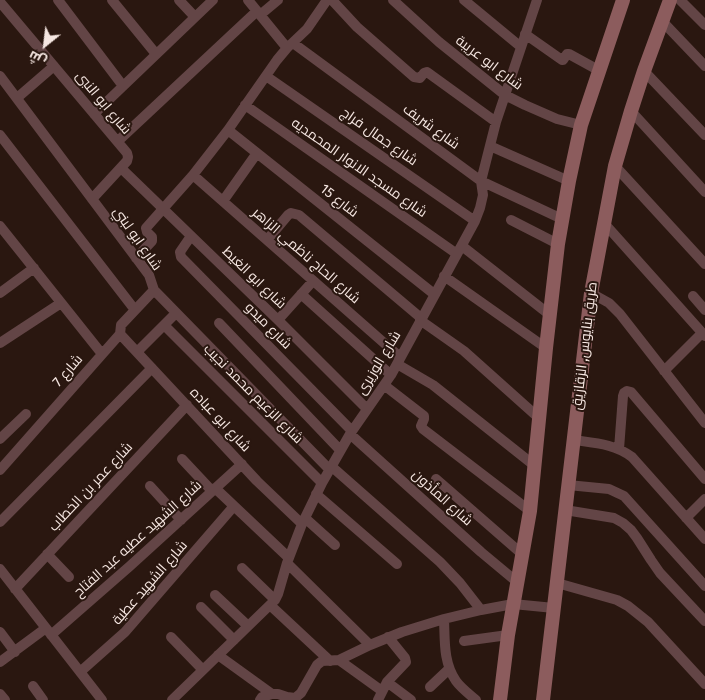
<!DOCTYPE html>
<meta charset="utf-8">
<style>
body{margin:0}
#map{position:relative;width:705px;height:700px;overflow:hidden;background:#2a1710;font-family:"Fira Sans",Cairo,sans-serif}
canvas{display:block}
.north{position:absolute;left:20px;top:20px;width:50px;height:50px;-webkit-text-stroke:4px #2a1710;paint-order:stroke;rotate:209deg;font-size:14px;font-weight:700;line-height:20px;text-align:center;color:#f6e7e2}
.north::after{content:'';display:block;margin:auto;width:18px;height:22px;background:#f6e7e2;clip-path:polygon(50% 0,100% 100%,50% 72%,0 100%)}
</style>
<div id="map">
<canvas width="705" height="700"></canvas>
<div class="north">ش</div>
</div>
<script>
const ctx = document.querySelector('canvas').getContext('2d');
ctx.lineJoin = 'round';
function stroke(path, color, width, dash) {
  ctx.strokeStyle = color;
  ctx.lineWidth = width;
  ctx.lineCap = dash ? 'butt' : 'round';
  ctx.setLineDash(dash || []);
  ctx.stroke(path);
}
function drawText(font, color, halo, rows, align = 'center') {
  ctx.font = font + ' "Fira Sans",Cairo,sans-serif';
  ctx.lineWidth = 4;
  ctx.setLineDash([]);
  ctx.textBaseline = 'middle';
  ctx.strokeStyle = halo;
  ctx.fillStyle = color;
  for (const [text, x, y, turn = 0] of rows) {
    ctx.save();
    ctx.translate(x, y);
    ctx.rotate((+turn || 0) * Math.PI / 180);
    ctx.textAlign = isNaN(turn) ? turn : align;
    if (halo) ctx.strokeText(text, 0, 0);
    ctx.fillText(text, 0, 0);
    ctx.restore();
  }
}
stroke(new Path2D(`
 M58 0 123 86
 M112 0 156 54
 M179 0 195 17
 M248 0 287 48
 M332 0 357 27 414 77 420 78 424 73 427 72 496 122
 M393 0 439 42 505 95 525 105 557 119 581 125
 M464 0 521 47
 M680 0 705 25
 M0 2 127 153 128 157 127 161 92 199
 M260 15 278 0
 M662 21 705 66
 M525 34 562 60H563L567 54H569L600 71
 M293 43 481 181 562 219
 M644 71 705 135
 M0 76 149 275 154 290 329 469
 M266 76 475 221
 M17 98 54 66
 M245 105 457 254
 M631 111 705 192
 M94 114 213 0
 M228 130 434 294
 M0 135 135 310
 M118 141 257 11
 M490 146 569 181
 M615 166 705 264
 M121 168 278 320 367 409
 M193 175 400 357
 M223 201 257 153
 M511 220 558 244
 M604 223 705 336
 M0 226 102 354
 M191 236 180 252 181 257 352 431
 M267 240 288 215 291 213 299 215 421 318
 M462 246 550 315
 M136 258 152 241V237L147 232 146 228 193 175 228 130 277 60 287 48 307 29 327 0
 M444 276 546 348
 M0 293 34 268
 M591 293 609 303 620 314 705 423
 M301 294 391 375
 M693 296 705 310
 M278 320 313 281
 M420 320 464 351 540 419
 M219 323 340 450
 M164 325 322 483
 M120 334 257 481 302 524
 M0 343 61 303
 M137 352 176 313
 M397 364 433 385 535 466
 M664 371 702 333
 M384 385 424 416V419L421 426 423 429 530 511
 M350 434 481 552 517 582
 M0 439 26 414
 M574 440C595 443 615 444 632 457L705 539
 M619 449 623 396 624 393 627 391 631 392 705 479
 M182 459 212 491
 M331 466 440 562 460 583 481 610
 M0 470 120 334 121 325 154 290
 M436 479 522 554
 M568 485 609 489 624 496 705 586
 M150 486 181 520
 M215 488 289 558
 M316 494 397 564
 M565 510 614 518 623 523 631 530 637 538 651 560 660 573 705 621
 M305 518 335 545
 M686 518 705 499
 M0 522 152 368
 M47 554 69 577
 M287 563 370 645
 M242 568 275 600
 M0 569 102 700
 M557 583 617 600 628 606 648 622 705 684
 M15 589 187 405
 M215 595 248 626
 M270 605 330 661
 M201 607 234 640
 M444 619C445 640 443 662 456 681 461 688 469 694 476 700
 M0 632 15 652
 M51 635 130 566 242 464
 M171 637 203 670
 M464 641 508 635
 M218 655 272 694
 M339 660 382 691
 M0 662 46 628
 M80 672 125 632 234 506
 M387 682 411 700
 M33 686 43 700
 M430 687 449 669
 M0 694 5 700
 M172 700 275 600 278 594 287 563 302 524 322 483 350 434 391 375 475 221 480 208 483 195 481 181 496 122 537 0
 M260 700 262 697 272 694H278L287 697 295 698 301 693 317 665 322 661 339 660 370 645 402 632 444 619 481 610 513 604 554 608
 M378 700 387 682 406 662 405 658 388 637`), '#634546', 10);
stroke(new Path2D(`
 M500 700 508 635 530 511 546 348 558 244 569 181 581 125 623 0
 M543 700 591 293 615 166 631 111 644 71 670 0`), '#8c5c5d', 14);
drawText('14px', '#f6e7e2', '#2a1710', [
 ["شارع ابو عريبة",489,63,37],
 ["شارع ابو النبى",103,103,50],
 ["شارع شريف",431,127,36],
 ["شارع جمال فراج",379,137,35],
 ["شارع مسجد الانوار المحمديه",359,168,35],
 ["شارع 15",339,201,38],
 ["شارع ابو لبني",137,239,55],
 ["شارع الحاج ناظمي الزاهر",306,256,41],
 ["شارع ابو الغيط",254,278,44],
 ["شارع ميدو",268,326,45],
 ["طريق بنايوس, الزقازيق",585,346,-83],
 ["شارع الوزيرى",379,363,-59],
 ["شارع 7",68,371,-49],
 ["شارع الزعيم محمد نجيب",253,394,45],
 ["شارع ابو عباده",220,420,47],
 ["شارع عمر بن الخطاب",91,487,-47],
 ["شارع المأذون",442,498,42],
 ["شارع الشهيد عطيه عبد الفتاح",138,539,-42],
 ["شارع الشهيد عطية",150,583,-49]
]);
</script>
